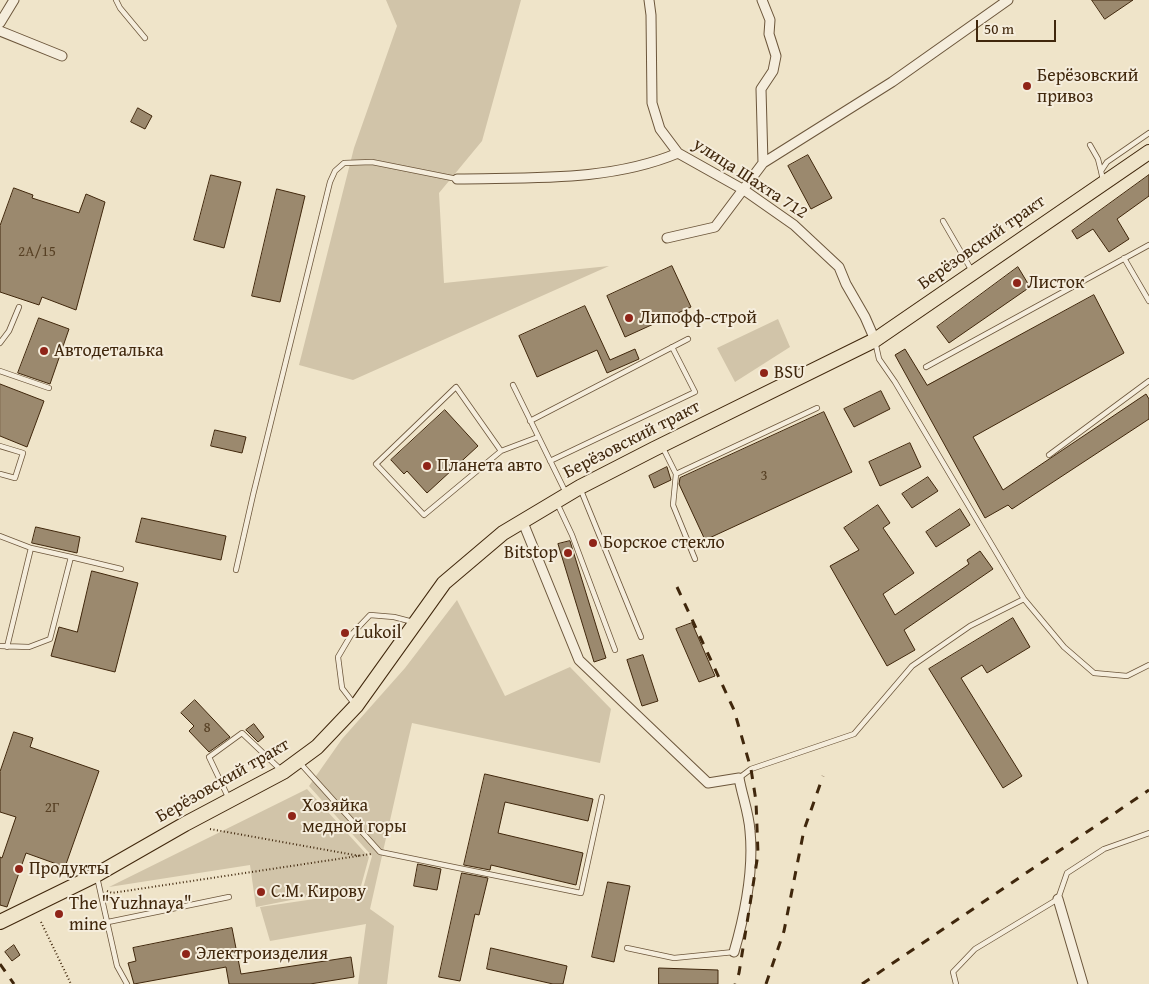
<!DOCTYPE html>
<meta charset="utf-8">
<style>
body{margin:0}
#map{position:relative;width:1149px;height:984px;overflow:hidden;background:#efe4c9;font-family:"Gentium Book Plus",serif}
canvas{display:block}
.scale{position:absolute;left:976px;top:20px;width:80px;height:22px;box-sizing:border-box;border:2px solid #40270c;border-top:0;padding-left:6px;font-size:15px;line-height:18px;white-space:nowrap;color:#40270c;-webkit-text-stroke:4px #f5eddc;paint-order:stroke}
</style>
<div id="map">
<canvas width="1149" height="984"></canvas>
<div class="scale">50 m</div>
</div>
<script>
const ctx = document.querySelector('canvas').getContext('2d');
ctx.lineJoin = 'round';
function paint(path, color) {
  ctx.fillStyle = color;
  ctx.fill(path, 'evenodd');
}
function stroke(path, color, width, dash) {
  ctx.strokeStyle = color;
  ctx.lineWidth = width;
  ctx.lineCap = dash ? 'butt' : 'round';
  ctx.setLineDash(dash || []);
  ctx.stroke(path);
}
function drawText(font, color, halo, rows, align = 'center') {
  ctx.font = font + ' "Gentium Book Plus",serif';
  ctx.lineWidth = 4;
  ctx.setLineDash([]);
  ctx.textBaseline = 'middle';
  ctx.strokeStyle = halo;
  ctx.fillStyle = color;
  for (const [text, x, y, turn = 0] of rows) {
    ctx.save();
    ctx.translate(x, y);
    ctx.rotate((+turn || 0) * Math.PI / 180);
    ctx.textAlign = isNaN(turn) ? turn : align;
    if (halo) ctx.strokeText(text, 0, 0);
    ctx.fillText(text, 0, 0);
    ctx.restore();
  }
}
paint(new Path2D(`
 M386 0H521L482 141 439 193 444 283 609 266 353 380 299 365 354 148 397 26Z
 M778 319 790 347 735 382 717 348Z
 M457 600 505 696 570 667 611 709 600 763 412 723 370 909 394 926 387 984H358L366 924 270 941 260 907 362 892 372 856 309 786 342 739 405 668Z
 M307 789 369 857 361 886 256 907 250 865 109 887Z`), '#d1c4a9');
const building = new Path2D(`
 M1092 0H1133L1105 19Z
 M138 108 152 116 145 129 131 122Z
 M808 155 832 198 811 209 788 166Z
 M211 175 241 182 224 248 194 240Z
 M1149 175V196L1117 219 1129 239 1109 252 1093 229 1077 239 1072 231Z
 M14 188 33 195 32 198 79 213 86 194 105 202 76 310 42 297 39 305 0 292V226Z
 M277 189 305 196 280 302 252 296Z
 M672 266 691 307 625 337 607 296Z
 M1018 267 1030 287 949 343 937 327Z
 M1094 295 1124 353 973 437 1003 490 1146 394 1149 399V419L1012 509 1008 505 985 518 895 355 905 349 927 385Z
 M585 306 610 360 635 349 639 359 607 373 597 350 537 377 519 336Z
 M39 318 69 329 50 384 18 373Z
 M0 384 44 401 27 447 0 436Z
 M881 391 890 409 854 427 844 409Z
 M445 410 478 446 427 493 407 471 404 474 391 460Z
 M824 412 852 472 705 540 679 484 680 478Z
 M215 430 246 437 242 453 211 446Z
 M910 443 921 467 880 486 869 462Z
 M667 467 671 480 654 488 649 476Z
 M928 477 938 491 912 508 902 494Z
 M878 505 890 523 883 528 914 573 883 594 895 615 969 564 967 560 980 551 993 569 904 630 915 650 887 666 830 566 859 550 844 528Z
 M960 509 970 525 936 547 926 532Z
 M142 518 226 536 221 560 136 542Z
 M36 527 80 537 77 553 32 543Z
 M570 541 606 658 594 662 558 544Z
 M92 571 138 583 115 672 51 656 59 627 77 632Z
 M1013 618 1030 647 987 673 982 665 961 678 1022 776 1003 788 929 669Z
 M692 623 715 676 699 682 676 629Z
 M643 655 658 701 642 706 627 660Z
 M195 700 230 737 209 752 189 731 194 726 181 713Z
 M254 724 264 737 258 742 246 730Z
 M14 732 33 738 30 747 99 771 65 867 26 853 7 907 0 905V857L2 858 16 817 0 812V772Z
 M485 774 593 799 588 821 505 802 498 833 583 853 576 885 491 865 490 870 464 865Z
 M418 864 441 869 437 890 414 886Z
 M462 873 488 878 479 915 475 914 460 981 439 977Z
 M608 882 630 886 614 962 592 957Z
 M232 928 241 974 351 957 354 977 310 984H229L226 967 134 984 128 963 136 961 133 948Z
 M14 945 20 955 12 961 5 952Z
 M491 948 567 966 563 984H553L487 969Z
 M659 968 718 970V984H659Z`);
paint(building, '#9b896e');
stroke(building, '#40270c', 1);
const service = new Path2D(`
 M116 0 120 8 145 38
 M1090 145 1098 159 1101 171
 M1103 180 1101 171 1107 162 1149 133
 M943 221 972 271
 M1124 258 1149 301
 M0 343 9 331 19 307
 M926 367 1149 245
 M0 371 49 388
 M513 385 566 493
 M530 421 688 339
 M0 446 23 453 15 478 0 474
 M662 446 676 474 817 408
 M501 451 456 387 376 464 424 515 501 451 538 437
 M1049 455 1149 381
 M550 461 695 392 672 347
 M676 474 673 505 695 559
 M580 488 641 637
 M557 503 572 535 615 650
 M0 536 31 548
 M236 570 253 495 330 182 335 171 344 163 372 162 457 179
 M1024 599 1064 647 1094 673 1127 676 1149 665
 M0 646 29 647 50 639 71 557 121 569
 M7 647 31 548 71 557
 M355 705 342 688 338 657 351 635 370 615 394 617 413 622
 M300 763 380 852 581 893 602 797
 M739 778 751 769 854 734 912 666 970 626 1024 599 895 382 879 359 875 341
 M229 799 209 757 242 733 282 771
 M97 877 117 966 127 984
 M108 922 229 897
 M627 948 674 958 734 952
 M956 984 953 972 975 949 1058 899 1067 873 1104 849 1149 833`);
const minor = new Path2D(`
 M649 0 651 15 652 103 660 129 678 153 744 190 794 225 839 267 846 284 865 317 875 340
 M762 0 770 20 769 34 776 56 773 71 761 89 763 163
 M0 23 14 0
 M0 31 62 56
 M457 179C531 177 609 182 678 153
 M667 238 715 227 763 163 892 82 1008 0
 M522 520 579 660 708 783 739 778C742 795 749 814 750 831 754 871 745 914 734 952
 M1058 899 1083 984`);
const primary = new Path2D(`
 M0 922 96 875 185 824 283 772 317 747 356 706 444 583 503 533 580 487 654 449 875 340 1149 152`);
stroke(service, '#6c563b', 6);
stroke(minor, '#6c563b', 11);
stroke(primary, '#40270c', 16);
stroke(new Path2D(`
 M210 829 360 856
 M107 891 112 893 371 854
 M41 922 71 984`), '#40270c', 2, [1, 2.5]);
stroke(service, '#f5eddc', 4.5);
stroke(minor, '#f5eddc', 9);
stroke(primary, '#efe4c9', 14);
stroke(new Path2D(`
 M677 587 734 710 751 769 756 801 758 854 739 973 735 984
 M0 964 14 984
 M766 984 784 931 804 830 823 776
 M862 984 1149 790`), '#40270c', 3, [9, 9]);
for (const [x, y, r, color] of [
 [1027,86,5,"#8f2418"],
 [1017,283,5,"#8f2418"],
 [629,318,5,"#8f2418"],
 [44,351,5,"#8f2418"],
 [764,373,5,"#8f2418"],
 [427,466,5,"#8f2418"],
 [593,543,5,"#8f2418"],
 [568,553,5,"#8f2418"],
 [345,633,5,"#8f2418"],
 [292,816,5,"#8f2418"],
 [19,869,5,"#8f2418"],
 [261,892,5,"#8f2418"],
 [59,914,5,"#8f2418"],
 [186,954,5,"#8f2418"]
]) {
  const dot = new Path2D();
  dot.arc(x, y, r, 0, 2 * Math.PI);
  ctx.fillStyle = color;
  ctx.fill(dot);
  stroke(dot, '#f5eddc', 2);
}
drawText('15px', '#574024', null, [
 ["2А/15",37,252],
 ["3",764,476],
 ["8",207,728],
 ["2Г",52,808]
]);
drawText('18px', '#40270c', '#f5eddc', [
 ["Берёзовский",1037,76],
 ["привоз",1037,97],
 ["Листок",1027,283],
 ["Липофф-строй",639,318],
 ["Автодеталька",54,351],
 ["BSU",774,373],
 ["Планета авто",437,466],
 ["Борское стекло",603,543],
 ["Bitstop",558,553,"right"],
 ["Lukoil",355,633],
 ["Хозяйка",302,806],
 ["медной горы",302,827],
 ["Продукты",29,869],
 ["С.М. Кирову",271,892],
 ["The \"Yuzhnaya\"",69,904],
 ["mine",69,925],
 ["Электроизделия",196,954]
], 'left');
drawText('18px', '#40270c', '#f5eddc', [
 ["улица Шахта 712",750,179,33],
 ["Берёзовский тракт",982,243,-35],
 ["Берёзовский тракт",632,440,-27],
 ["Берёзовский тракт",223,781,-30]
]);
</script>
